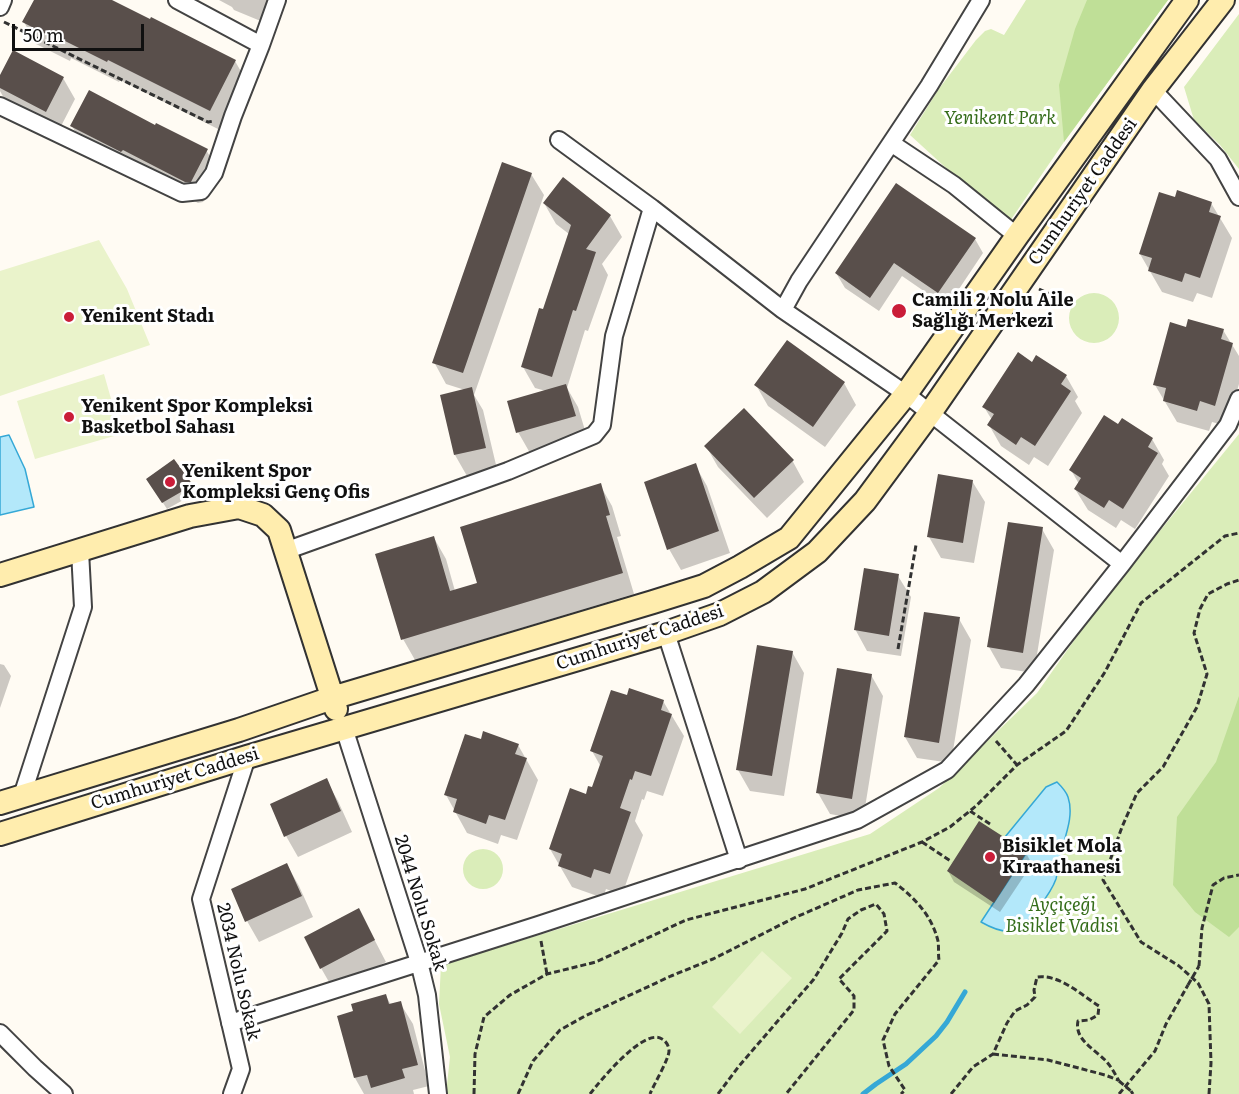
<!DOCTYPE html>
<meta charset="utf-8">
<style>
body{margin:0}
#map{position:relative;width:1239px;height:1094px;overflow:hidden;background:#fffbf3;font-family:Literata,serif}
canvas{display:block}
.scale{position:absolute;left:12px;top:24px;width:132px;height:27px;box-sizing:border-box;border:3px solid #101010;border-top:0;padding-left:8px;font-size:18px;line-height:21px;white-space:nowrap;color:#101010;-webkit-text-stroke:4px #fff;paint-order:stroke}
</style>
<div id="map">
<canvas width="1239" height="1094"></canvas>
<div class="scale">50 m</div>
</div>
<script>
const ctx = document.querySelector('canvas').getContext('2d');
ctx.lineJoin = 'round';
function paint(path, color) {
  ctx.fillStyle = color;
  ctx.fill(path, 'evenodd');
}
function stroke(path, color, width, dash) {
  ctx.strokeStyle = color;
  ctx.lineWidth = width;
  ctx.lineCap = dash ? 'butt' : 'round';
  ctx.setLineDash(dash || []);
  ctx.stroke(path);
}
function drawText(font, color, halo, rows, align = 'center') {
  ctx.font = font + ' Literata,serif';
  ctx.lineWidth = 6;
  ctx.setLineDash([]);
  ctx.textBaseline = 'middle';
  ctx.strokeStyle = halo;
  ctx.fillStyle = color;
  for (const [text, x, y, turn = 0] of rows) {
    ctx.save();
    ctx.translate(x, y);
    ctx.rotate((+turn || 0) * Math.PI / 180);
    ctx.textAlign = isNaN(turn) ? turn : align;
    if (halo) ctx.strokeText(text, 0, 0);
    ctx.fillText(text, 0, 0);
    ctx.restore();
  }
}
paint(new Path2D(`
 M1026 0H1168L1064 142 1010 221 968 188 910 135 938 90 976 40 985 31 991 29 1004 35Z
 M1239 14V169L1220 145 1194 120 1184 87Z
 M1069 318a25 25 0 1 1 50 0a25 25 0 1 1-50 0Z
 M1239 434V1094H446L450 1057 439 1004 441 965 870 834 939 788 1037 693 1097 608Z
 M463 869a20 20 0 1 1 40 0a20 20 0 1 1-40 0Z`), '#daedb9');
paint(new Path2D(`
 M1087 0H1168L1064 142 1059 85 1075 29Z
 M1239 696V927L1229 937 1195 912 1173 885 1177 817 1216 762Z`), '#bfdf97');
paint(new Path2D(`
 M99 240 127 289 150 345 0 396V271Z
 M104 374 121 434 35 459 17 401Z
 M762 951 792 978 740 1034 712 1007Z`), '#eaf3cb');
const water = new Path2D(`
 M9 435 25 469 34 507 0 515V437Z
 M1057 782C1062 787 1066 791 1068 797 1074 815 1066 834 1061 852 1059 861 1058 870 1056 879 1052 890 1046 898 1039 907 1020 932 1011 939 981 922L1027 852 1005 837 1046 787Z`);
paint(water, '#b3e8fa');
stroke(water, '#35a8d6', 1.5);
paint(new Path2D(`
 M35 0H109L235 61 247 82 222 131 120 80 119 82 71 58 70 61 36 44 24 22Z
 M219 0H272L263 22 234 10 232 7Z
 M63 78 75 99 58 132 9 107 0 91V79Z
 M72 126 156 127 206 150 219 171 203 202 198 203 135 170 84 147Z
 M531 174 544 195 474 395 483 410 497 469 467 476 455 455 465 390 446 384 434 362Z
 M563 179 610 216 622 237 602 264 608 275 588 331 585 330 567 388 578 407 587 437 530 453 518 432 546 391 535 388 523 367 544 311 569 234 556 224 544 203Z
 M1176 199 1211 203 1232 238 1212 298 1197 293 1193 302 1162 292 1140 254Z
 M975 239 983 253 947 307 902 276 879 311 845 288 836 273Z
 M1187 329 1223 330 1239 356V384L1227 426 1212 422 1209 431 1177 422 1155 385Z
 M1066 376 1078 397 1075 401 1082 413 1048 466 1034 457 1029 465 1001 446 989 425 992 420 984 407Z
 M844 383 856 405 825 447 768 406 756 385Z
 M1118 426 1152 439 1164 460 1162 464 1169 476 1135 529 1121 520 1116 528 1088 510 1075 489 1079 484 1071 470Z
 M706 446 792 460 804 482 767 518 718 467Z
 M174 461 196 493 167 509 152 486Z
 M695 465 707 486 730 553 681 570 669 549Z
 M972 481 985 502 974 563 941 558 929 537Z
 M600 485 612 506 621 536 617 537 634 594 415 660 403 639 434 538 446 559 455 591 479 584Z
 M1042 529 1054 550 1034 673 1001 668 989 647Z
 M898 576 911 597 901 656 867 651 855 629Z
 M959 619 971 640 951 763 917 758 905 737Z
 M792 652 804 673 784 796 750 791 738 770Z
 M0 664 4 665 11 676 0 708Z
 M871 675 883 696 863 820 830 814 818 793Z
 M627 697 663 701 684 736 663 796 647 791 644 800 642 799 635 821 643 835 622 895 606 889 603 898 572 887 550 849 587 796 593 789 601 767 592 751Z
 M482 741 518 745 538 780 517 840 501 835 498 844 467 833 446 795Z
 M326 780 338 801 352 832 298 857 286 836Z
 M1026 853 1032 864 1000 912 954 882 948 871Z
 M287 865 299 886 313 917 259 942 247 921Z
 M359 910 386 962 333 989 321 968Z
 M386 996 391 1005 400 1003 413 1024 429 1086 413 1090 414 1094H364L355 1078 339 1017 355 1012Z`), '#0003');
stroke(new Path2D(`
 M863 1094 876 1084 906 1064 936 1036 947 1022 965 992`), '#35a8d6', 5);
paint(new Path2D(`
 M34 0H112L150 19 151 17 236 60 210 111 108 60 107 62 59 38 58 40 22 22Z
 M13 50 64 77 46 112 0 88V75Z
 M89 90 155 125 156 123 208 149 191 182H185L123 150 121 152 70 126Z
 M502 162 532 173 463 373 432 363Z
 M563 177 611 215 586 249 596 252 576 311 573 310 552 377 521 367 539 308 543 309 571 225 543 203Z
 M896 183 976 238 938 293 894 263 870 298 835 273Z
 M1177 190 1212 202 1209 212 1221 216 1200 278 1185 273 1182 282 1148 271 1152 258 1139 254 1159 192 1175 197Z
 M1188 319 1224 329 1221 339 1233 343 1215 406 1200 401 1197 411 1163 401 1166 388 1153 385 1170 322 1186 327Z
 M787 340 845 382 813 427 754 385Z
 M1018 352 1032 362 1036 355 1067 375 1061 384 1071 391 1035 446 1021 437 1016 445 987 425 994 414 982 407Z
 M566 384 576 416 516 433 507 401Z
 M472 387 486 448 454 455 440 395Z
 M744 408 794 460 754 498 704 446Z
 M1104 415 1118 424 1122 418 1153 438 1148 447 1158 453 1123 509 1109 500 1104 508 1074 489 1081 478 1069 470Z
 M174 459 193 485 162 503 146 479Z
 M696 463 719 531 667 550 644 482Z
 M938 474 973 480 963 543 927 537Z
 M601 483 610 515 606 516 623 573 401 640 375 554 434 536 450 591 477 583 460 527Z
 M1008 522 1043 527 1023 653 987 647Z
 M864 568 899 574 889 636 854 630Z
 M924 612 960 617 939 743 904 737Z
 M757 645 793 651 772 776 736 770Z
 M837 668 872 674 852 799 816 793Z
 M629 688 664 700 661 710 672 714 651 776 635 771 632 780 630 779 620 808 631 812 610 874 594 869 591 878 558 866 562 854 549 849 570 788 586 794 588 786 592 787 603 756 590 751 611 690 627 695Z
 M483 731 519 744 515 754 527 758 505 820 489 815 486 824 453 812 457 799 444 795 465 734 481 739Z
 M327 778 341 811 284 837 270 804Z
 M979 821 1027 852 994 903 947 871Z
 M287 863 302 896 245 922 231 889Z
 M359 908 375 940 320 969 304 937Z
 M386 994 389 1004 401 1001 418 1065 402 1069 405 1078 371 1088 367 1075 354 1078 337 1016 353 1011 351 1004Z`), '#594f4b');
const street = new Path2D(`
 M177 0 261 45 277 0
 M981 0 929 86 799 281 783 310 906 394 1122 564
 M0 7 3 0
 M1153 90 1218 159 1239 197
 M0 106 182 193 201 191 214 173 233 116 261 45
 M559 140 652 208 783 310
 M891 143 954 185 1017 236
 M285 551 508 471 594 435 602 425 614 336 652 208
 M666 633 739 860
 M344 728 419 962 427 995 438 1094
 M22 796 83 607 80 551
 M230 1023 538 925 857 820 947 770 1026 685 1122 564 1228 425 1239 399
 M0 1033 35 1068 64 1094
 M232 1094 241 1069 201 899 247 757`);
const secondary = new Path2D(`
 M0 575 190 516 239 507 263 515 279 530 336 709
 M0 803 239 730 332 698 653 602 704 586 740 567 789 538 906 394 1017 236 1187 0
 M0 834 247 757 666 633 720 614 763 592 817 552 865 501 930 413 1153 90 1223 0`);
stroke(street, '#434343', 20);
stroke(secondary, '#323232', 26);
stroke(new Path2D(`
 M4 22 208 122 214 121
 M1039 289 1072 305
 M898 649 916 545
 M996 741 1017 765
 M970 811 990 824
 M922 842 952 862
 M541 941 547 974
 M1199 966 1202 928 1213 885 1224 878 1239 875
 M993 1054 1048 1060 1105 1075 1118 1080
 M1131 1091 1133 1094
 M474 1094 475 1054 484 1017 510 995 547 974 596 962 686 920 805 889 922 842 950 827 976 806 1017 765 1066 731 1105 672 1141 603 1225 536 1239 533
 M518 1094 533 1061 560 1030 585 1016 671 976 713 959 794 918 858 890 895 883C915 898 932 916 938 941 939 947 938 954 939 960L895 1014 883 1040 889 1066 905 1090 901 1094
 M590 1094C600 1081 644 1027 662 1039 666 1041 669 1046 669 1051 669 1059 654 1084 650 1094
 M718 1094 739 1066 814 979 842 933 848 919 861 910 876 904 884 914 887 931 839 979 854 996V1010L786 1094
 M951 1094 973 1067 993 1054 1007 1023 1015 1011 1027 1005 1035 997 1034 990 1037 977C1060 974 1081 995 1099 1006L1098 1015 1089 1020 1078 1021C1074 1039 1094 1049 1105 1060 1111 1066 1115 1074 1119 1081
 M1119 1094 1155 1051 1166 1024 1188 985
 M1209 1094 1211 1063 1209 1004 1198 983 1179 966 1141 942 1103 880 1122 827 1137 793 1163 767 1197 707 1207 674 1194 633 1200 609 1208 594 1227 584 1239 580`), '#323232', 3, [6, 3]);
stroke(street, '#fff', 16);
stroke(secondary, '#ffedae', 22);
stroke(new Path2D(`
 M1188 985 1199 966
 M1119 1081 1131 1091`), '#323232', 3, [6, 3]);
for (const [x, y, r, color] of [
 [899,311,8,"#ca1d39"],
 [69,317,6,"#ca1d39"],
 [69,417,6,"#ca1d39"],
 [170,482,6,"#ca1d39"],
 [990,857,6,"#ca1d39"]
]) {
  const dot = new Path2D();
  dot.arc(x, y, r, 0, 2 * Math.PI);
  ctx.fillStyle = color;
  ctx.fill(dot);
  stroke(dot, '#fff', 2);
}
drawText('italic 18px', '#356d1a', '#fff', [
 ["Yenikent Park",1000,119],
 ["Ayçiçeği",1062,906],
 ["Bisiklet Vadisi",1062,927]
]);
drawText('18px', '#101010', '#fff', [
 ["Cumhuriyet Caddesi",1083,192,-55],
 ["Cumhuriyet Caddesi",640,638,-18],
 ["Cumhuriyet Caddesi",175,779,-17],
 ["2044 Nolu Sokak",420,903,73],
 ["2034 Nolu Sokak",238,972,77]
]);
drawText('bold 18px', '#101010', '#fff', [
 ["Camili 2 Nolu Aile",912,301],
 ["Sağlığı Merkezi",912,322],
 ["Yenikent Stadı",81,317],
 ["Yenikent Spor Kompleksi",81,407],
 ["Basketbol Sahası",81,428],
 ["Yenikent Spor",182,472],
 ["Kompleksi Genç Ofis",182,493],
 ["Bisiklet Mola",1002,847],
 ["Kıraathanesi",1002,868]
], 'left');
</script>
